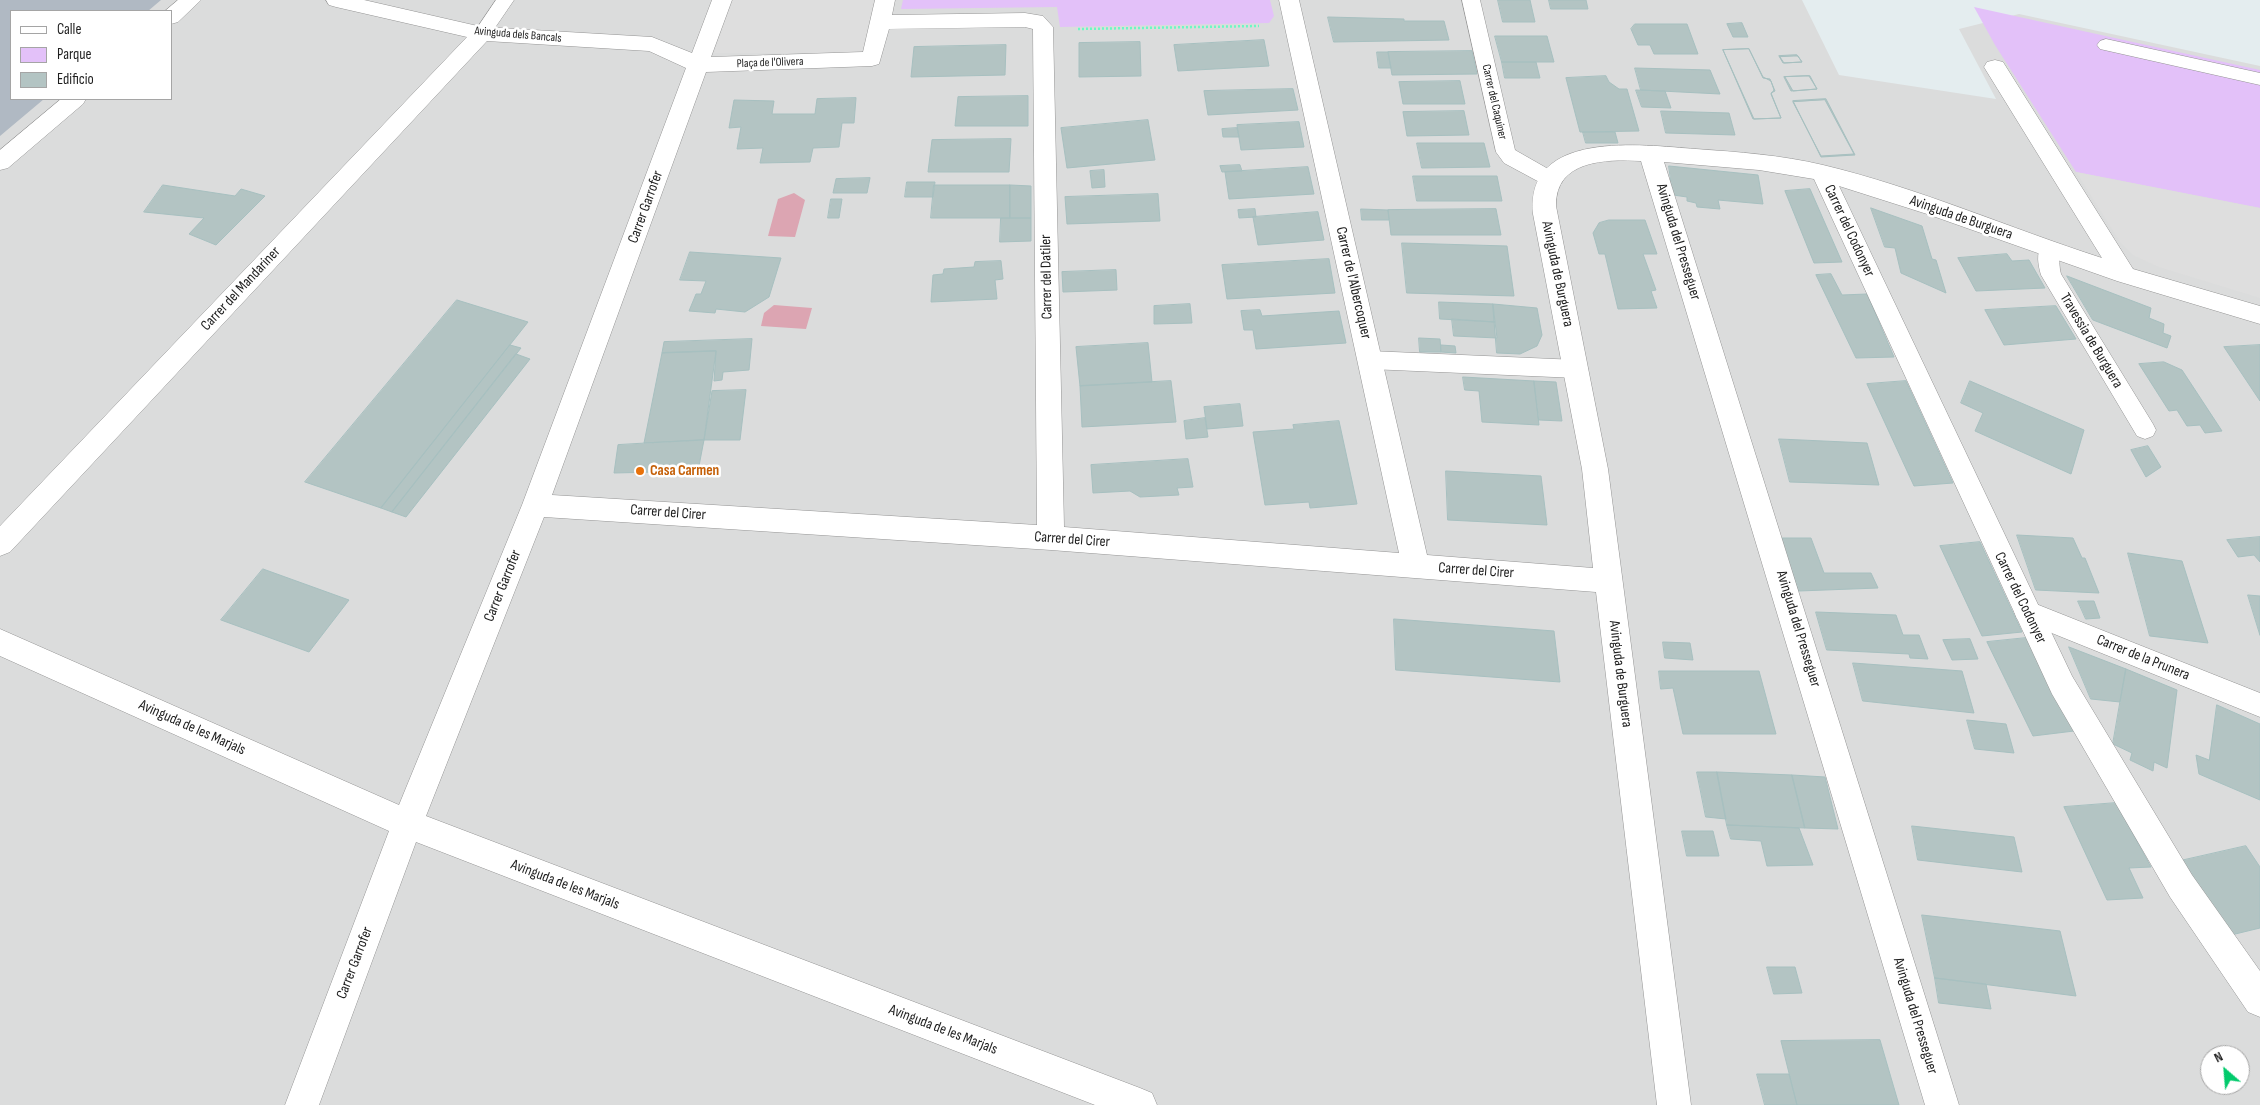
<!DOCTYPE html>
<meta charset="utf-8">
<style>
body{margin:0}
#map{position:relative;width:2260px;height:1105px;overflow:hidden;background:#e4edef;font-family:"Sofia Sans Condensed",sans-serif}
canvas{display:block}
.legend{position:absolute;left:10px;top:10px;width:162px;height:90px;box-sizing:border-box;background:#fff;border:1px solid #a5a5a5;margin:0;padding:6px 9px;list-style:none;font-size:15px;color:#1e1e1e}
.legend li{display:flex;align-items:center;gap:10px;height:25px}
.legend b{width:25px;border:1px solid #a5a5a5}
.north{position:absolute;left:2200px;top:1045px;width:50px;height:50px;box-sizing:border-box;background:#fff;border:1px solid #a5a5a5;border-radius:50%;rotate:333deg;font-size:14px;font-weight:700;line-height:20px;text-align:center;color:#1e1e1e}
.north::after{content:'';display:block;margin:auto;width:18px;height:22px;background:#02ca6c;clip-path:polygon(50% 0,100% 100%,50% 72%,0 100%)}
</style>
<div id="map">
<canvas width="2260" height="1105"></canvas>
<ul class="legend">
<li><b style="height:6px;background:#fff"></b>Calle</li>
<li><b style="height:14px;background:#e3c1f9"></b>Parque</li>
<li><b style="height:14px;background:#b3c4c3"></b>Edificio</li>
</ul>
<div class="north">N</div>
</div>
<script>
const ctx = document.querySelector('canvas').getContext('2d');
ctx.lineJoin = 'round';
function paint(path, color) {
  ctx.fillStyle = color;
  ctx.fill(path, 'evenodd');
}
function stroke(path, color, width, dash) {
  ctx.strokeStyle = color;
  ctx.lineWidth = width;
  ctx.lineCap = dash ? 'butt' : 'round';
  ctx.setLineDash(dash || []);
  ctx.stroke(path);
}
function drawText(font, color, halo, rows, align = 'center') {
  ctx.font = font + ' "Sofia Sans Condensed",sans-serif';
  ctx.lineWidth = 5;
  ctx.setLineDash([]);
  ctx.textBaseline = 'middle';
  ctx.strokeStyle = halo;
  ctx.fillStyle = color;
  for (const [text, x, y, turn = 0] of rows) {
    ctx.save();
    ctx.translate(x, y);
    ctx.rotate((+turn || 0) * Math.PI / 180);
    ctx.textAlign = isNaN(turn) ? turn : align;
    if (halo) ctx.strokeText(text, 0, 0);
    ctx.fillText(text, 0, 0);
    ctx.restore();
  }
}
paint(new Path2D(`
 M0 0H1802L1839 75 1996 99 1959 29 2019 14 2260 66V1105H0ZM11 11H171V99H11ZM2210 1055H2240V1085H2210Z`), '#dbdcdc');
paint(new Path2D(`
 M0 0H161L148 11H11V99H44L0 136Z`), '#b0b9c3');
paint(new Path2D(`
 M903 0H1270L1274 16 1269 23 1060 27 1057 7 901 9Z
 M1974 7 2260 70V208L2076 172 1995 45Z`), '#e3c1f9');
paint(new Path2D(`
 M732 0H875L863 53H714Z
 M2076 172 2260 208V298L2159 267 2133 255 2120 242Z`), '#dedede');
paint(new Path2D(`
 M794 193 805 200 795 237 768 236 778 199Z
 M774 305 812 308 806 329 761 326 764 313Z`), '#dca5b2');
const building = new Path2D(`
 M1498 0H1530L1535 22H1503Z
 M1549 0H1586L1588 9H1551Z
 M1328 17 1404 19V21H1444L1449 40 1334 42Z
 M1742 23 1748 37H1733L1727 24Z
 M1635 24H1687L1698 54H1654L1650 45H1638L1631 29Z
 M1495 36H1547L1554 62H1502Z
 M1264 40 1269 66 1178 71 1174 45Z
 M1140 42 1141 76 1079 77V43Z
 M1006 45 1005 75 911 77 914 47Z
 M1749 49 1763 77 1771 81 1774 90 1771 94 1781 118 1753 119 1723 50Z
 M1749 49 1763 78 1770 79 1775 91 1771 93 1781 118 1754 119 1723 50Z
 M1472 51 1477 74 1392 75 1388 52Z
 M1377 52H1388L1391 68H1379Z
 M1797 55 1802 62 1783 63 1779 56Z
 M1798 56 1802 62 1784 63 1780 57Z
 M1502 62H1536L1540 78H1505Z
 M1635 68 1710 70 1720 94 1641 90Z
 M1606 76 1609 82 1619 89H1627L1639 131 1580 132 1566 78Z
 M1809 76 1817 89 1791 91 1784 77Z
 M1810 76 1817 89 1793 91 1785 77Z
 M1460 81 1465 104H1403L1399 82Z
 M1293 89 1298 110 1208 115 1204 91Z
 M1636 90 1665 91 1671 108 1642 107Z
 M1028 96V126H955L958 97Z
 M856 98 854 123H842L839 147 813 148 810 162 760 163 763 148 737 149 741 127 729 128 734 100 774 101 772 114H815L817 99Z
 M1826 99 1855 155 1821 157 1793 101Z
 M1825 100 1854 154 1821 156 1793 102Z
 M1464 111 1469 135 1407 136 1403 112Z
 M1661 111 1729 113 1735 135 1666 133Z
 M1148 120 1155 160 1067 168 1061 128Z
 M1299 122 1304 147 1241 150 1237 125Z
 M1237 128 1239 137H1223L1222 129Z
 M1583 132H1615L1618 143H1586Z
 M1011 139 1009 172H928L932 140Z
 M1417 143H1484L1490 167 1422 168Z
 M1240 165 1242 171 1222 172 1220 166Z
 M1669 166 1758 175 1763 204 1718 200 1720 209 1697 207 1696 203 1687 201V197L1673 195Z
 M1308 167 1314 194 1229 199 1225 172Z
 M1104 170 1105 187 1092 188 1090 171Z
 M1413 176H1497L1502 201H1417Z
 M870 178 867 193H833L836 179Z
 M907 182H935L933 197H905Z
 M163 185 235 196 241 189 265 196 216 245 189 234 204 218 144 212Z
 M934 185H1010V218H931Z
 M1010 185 1031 186V218H1010Z
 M1810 189 1842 262 1814 263 1785 191Z
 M1158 194 1160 221 1067 224 1065 197Z
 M831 199H842L839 218H828Z
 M1871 208 1922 226 1932 259 1936 260 1946 293 1901 273 1895 248 1885 247Z
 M1255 209 1256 217 1239 218 1238 210Z
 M1361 209 1388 210 1389 220H1362Z
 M1496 209 1501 235H1391L1388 210Z
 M1318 212 1324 240 1258 245 1253 217Z
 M1001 218H1031V241L1000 242Z
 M1609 220H1645L1657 254H1643L1656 290 1651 291 1657 308 1618 309 1605 254H1599L1593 233 1599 223Z
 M1402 243 1507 246 1514 296 1407 293Z
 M690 252 781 258 769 297 745 312 716 309 715 313 689 311 696 294H701L706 281 680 280Z
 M2007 254 2012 261 2029 260 2045 288 1976 291 1958 258Z
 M1329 259 1335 293 1227 299 1222 265Z
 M1001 261 1003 279 995 280 997 299 931 302 933 275 943 274 944 269 974 267 975 262Z
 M1116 270 1117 290 1063 292 1062 272Z
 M1831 274 1842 295 1867 294 1894 357 1856 358 1816 275Z
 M2067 276 2151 308 2149 318 2164 324 2163 333 2171 336 2167 348 2093 320Z
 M457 300 528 322 381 508 305 482Z
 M1439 302 1493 304 1495 322 1440 319Z
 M1190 304 1192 323 1154 324V306Z
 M1493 304 1537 308 1542 335 1537 346 1520 354 1497 353Z
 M2056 306 2076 339 2004 345 1985 310Z
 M1260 310 1262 316 1339 311 1346 343 1256 349 1253 330H1244L1241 311Z
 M1452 319 1495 322 1497 338 1454 336Z
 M1419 338 1440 339 1441 352H1420Z
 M752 339 749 370 723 372 722 380 714 381 716 351 662 353 664 342Z
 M1148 343 1152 382 1080 386 1076 347Z
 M510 345 521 348 392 512 381 508Z
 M1441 345 1455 346 1456 353 1441 352Z
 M2260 345V401L2224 347Z
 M716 351 704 440 644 443 662 353Z
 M516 354 530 359 406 517 392 512Z
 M2164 362 2182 370 2222 431 2205 433 2200 425 2187 426 2177 410 2169 411 2139 364Z
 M1463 377 1534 381 1539 425 1482 422 1479 391 1465 390Z
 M1171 381 1176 422 1082 427 1080 386Z
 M1534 381 1556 382 1562 421 1539 420Z
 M1906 381 1953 483 1914 486 1867 384Z
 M1970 381 2084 430 2071 474 1975 431 1983 413 1961 403Z
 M746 390 740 440H704L712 391Z
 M1240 404 1243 426 1207 429 1204 407Z
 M1205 418 1208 437 1186 439 1184 421Z
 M1339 421 1357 504 1310 508 1309 502 1265 505 1253 432 1294 429 1293 425Z
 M1779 439 1867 443 1879 485 1790 482Z
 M704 440 698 471 614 473 618 445Z
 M2148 446 2161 467 2146 477 2131 450Z
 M1188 459 1193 487 1177 488 1179 495 1140 497 1130 491 1093 493 1091 465Z
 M1446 471 1541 476 1547 525 1448 520Z
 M2017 535 2073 538 2082 558H2085L2099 593 2036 590Z
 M2260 537V562L2254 555 2238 557 2227 540Z
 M1782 538H1811L1824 573H1871L1878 588 1799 591Z
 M1980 542 2022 632 1982 636 1940 546Z
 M2128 553 2182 561 2208 643 2150 636Z
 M263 569 349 600 309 652 221 620Z
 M2248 595 2260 596V635Z
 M2078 601H2094L2100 618 2086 619Z
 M1816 612 1896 615 1903 635H1919L1928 659 1910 658 1909 654 1827 650Z
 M1394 619 1554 631 1560 682 1396 670Z
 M2026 638 2074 731 2033 736 1987 642Z
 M1970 639 1978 659 1952 660 1943 640Z
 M1663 642 1690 643 1693 660 1665 658Z
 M2069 647 2126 669 2120 702 2091 699Z
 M1853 663 1962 671 1974 713 1863 701Z
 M2126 669 2177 690 2167 768 2154 762 2153 771 2130 760 2132 753 2113 744Z
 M1659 671H1759L1776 734H1683L1673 688 1661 689Z
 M2217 705 2260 724V800L2199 774 2196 755 2209 760Z
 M1967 720 2006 724 2014 753 1975 749Z
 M1697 772H1717L1726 819 1706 817Z
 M1717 772 1792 775 1805 828 1727 825Z
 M1792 775 1825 777 1838 829 1805 828Z
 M2116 803 2151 867 2129 868 2143 898 2107 900 2064 807Z
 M1727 825 1799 828 1813 865 1767 866 1761 841 1731 839Z
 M1912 826 2014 837 2022 872 1918 860Z
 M1682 831H1713L1719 856H1687Z
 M2246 846 2260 867V928L2227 936 2180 861Z
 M1922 915 2060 931 2076 996 1935 978Z
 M1767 967H1795L1802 993 1774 994Z
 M1935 978 1986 984 1991 1009 1939 1003Z
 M1880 1040 1899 1105H1797L1781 1041Z
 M1757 1074H1789L1797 1105H1765Z`);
paint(building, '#b3c4c3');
stroke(building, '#a7c0c0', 1);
const service = new Path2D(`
 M496 0H514L488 38H476L473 34Z
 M1462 0H1480L1515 150 1557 174 1560 179 1557 184 1550 186 1543 184 1504 163 1496 152Z
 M2106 39 2260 73V85L2100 49 2097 45 2100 41Z
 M2049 241 2056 244C2061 253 2058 264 2061 274L2153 424 2156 430 2153 436 2145 439 2137 436 2041 275C2038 264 2036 254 2042 244Z
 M1370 351 1577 360 1585 363 1588 369 1585 375 1577 378 1370 369 1362 366 1359 360 1362 354Z
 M2026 600 2260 693V717L2017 619 2014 611 2017 603Z`);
const minor = new Path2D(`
 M178 0H201L178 22 171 24V11H165Z
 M326 0H364L482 27 652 37 692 53 712 0H732L711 57 863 52 875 0H895L892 15 1025 13 1043 16 1053 27 1064 527 1399 553 1279 0H1299L1427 555 1593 568 1582 469 1533 214C1525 129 1642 145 1696 149 1738 152 1781 155 1823 165 1919 188 2009 228 2102 258L1984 67 1987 62 1995 60 2003 62 2133 269 2260 306V324L2117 281 1927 214 1839 186 2072 676 2192 875 2260 971V1017L2248 1012 2170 897 2052 694 1814 179 1759 170 1664 162 1959 1105H1925L1641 161C1606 159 1555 160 1556 206L1608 469 1691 1105H1657L1596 592 1051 550 544 517 426 816 1140 1088 1152 1093 1157 1105H1095L416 842 319 1105H285L389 831 0 656V629L399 805 522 505 686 68 649 51 487 41 10 552 0 556V526L467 37 336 7 329 5ZM1025 27 1033 29 1037 525 552 495 706 72 872 66 879 64 889 29Z
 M61 99H86L83 104 8 168 0 170V150Z`);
stroke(service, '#959595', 1);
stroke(minor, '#959595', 1);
stroke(new Path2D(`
 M1078 29 1259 26`), '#6cf8c5', 2.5, [2, 2]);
paint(service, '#fff');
paint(minor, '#fff');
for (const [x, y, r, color] of [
 [640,471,5,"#e8710a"]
]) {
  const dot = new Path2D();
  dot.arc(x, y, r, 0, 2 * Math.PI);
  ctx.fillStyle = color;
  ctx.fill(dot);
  stroke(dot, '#fff', 2);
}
drawText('12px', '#1e1e1e', '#fff', [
 ["Avinguda dels Bancals",518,35,5],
 ["Plaça de l'Olivera",770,63,-2],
 ["Carrer del Caquiner",1494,102,77]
]);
drawText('15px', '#1e1e1e', '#fff', [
 ["Carrer Garrofer",646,207,-70],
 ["Avinguda de Burguera",1961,218,19],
 ["Carrer del Codonyer",1849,231,65],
 ["Avinguda del Presseguer",1678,242,73],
 ["Avinguda de Burguera",1557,274,78],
 ["Carrer del Datiler",1047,277,-91],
 ["Carrer de l'Albercoquer",1353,283,77],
 ["Carrer del Mandariner",241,289,-47],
 ["Travessia de Burguera",2091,341,59],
 ["Carrer del Cirer",668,513,4],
 ["Carrer del Cirer",1072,540,4],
 ["Carrer del Cirer",1476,571,4],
 ["Carrer Garrofer",503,586,-68],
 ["Carrer del Codonyer",2020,598,64],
 ["Avinguda del Presseguer",1798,629,73],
 ["Carrer de la Prunera",2143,658,22],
 ["Avinguda de Burguera",1620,674,83],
 ["Avinguda de les Marjals",192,728,24],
 ["Avinguda de les Marjals",565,885,21],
 ["Carrer Garrofer",355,963,-69],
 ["Avinguda del Presseguer",1915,1016,73],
 ["Avinguda de les Marjals",943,1030,21]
]);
drawText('bold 15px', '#c56008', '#fff', [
 ["Casa Carmen",650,471]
], 'left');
</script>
